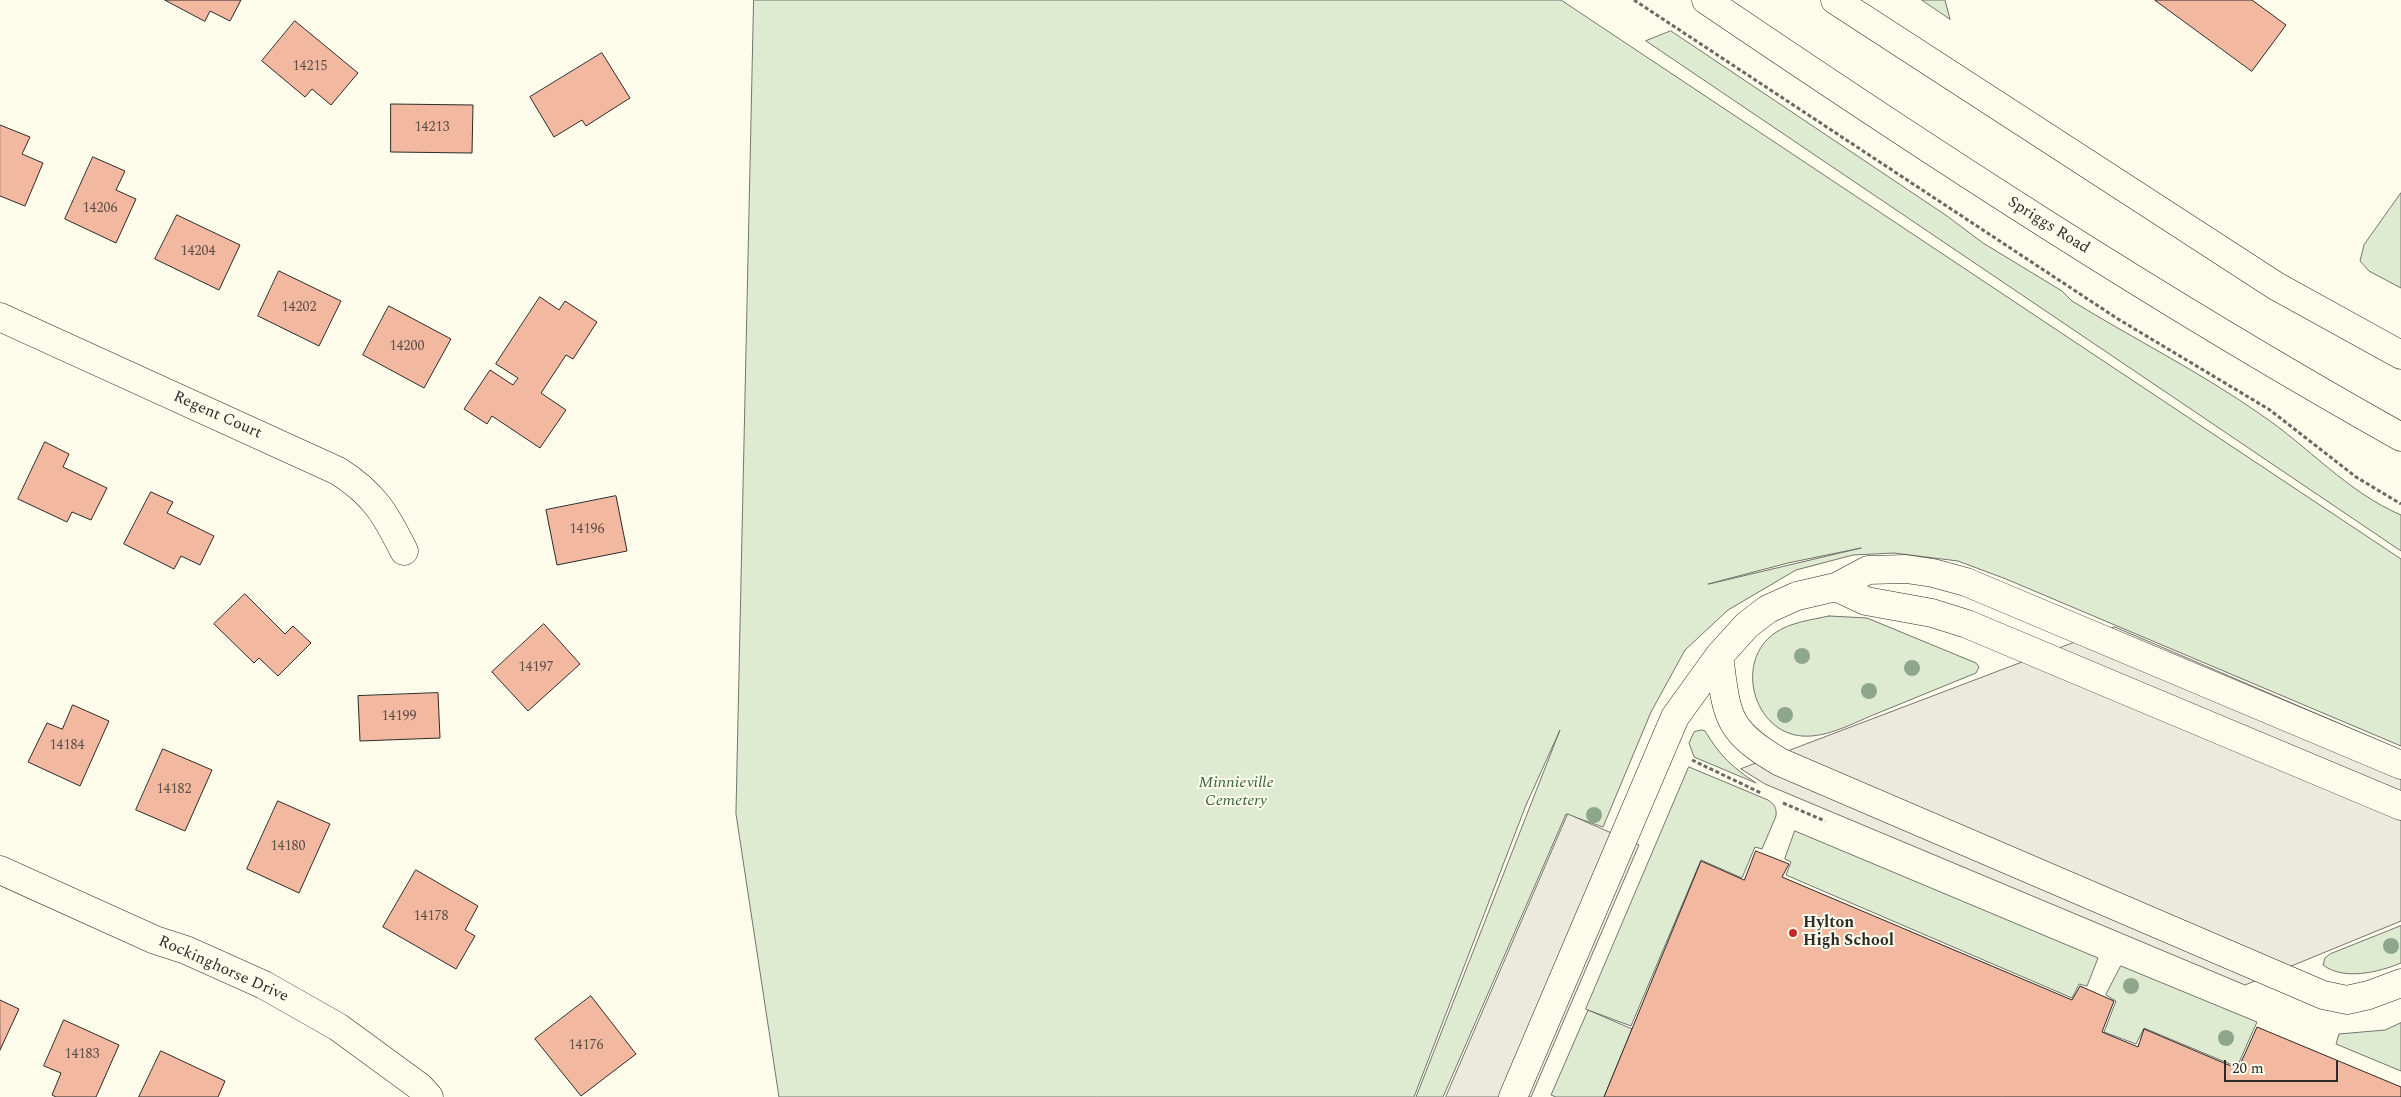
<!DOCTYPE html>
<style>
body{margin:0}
#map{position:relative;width:2401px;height:1097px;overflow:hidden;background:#fdfbea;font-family:Spectral,serif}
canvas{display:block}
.scale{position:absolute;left:2224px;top:1060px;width:114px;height:22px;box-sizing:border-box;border:2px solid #2b2b2b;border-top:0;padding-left:6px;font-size:15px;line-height:18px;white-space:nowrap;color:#2b2b2b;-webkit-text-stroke:4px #fdfbea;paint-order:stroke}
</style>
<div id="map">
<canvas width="2401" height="1097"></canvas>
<div class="scale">20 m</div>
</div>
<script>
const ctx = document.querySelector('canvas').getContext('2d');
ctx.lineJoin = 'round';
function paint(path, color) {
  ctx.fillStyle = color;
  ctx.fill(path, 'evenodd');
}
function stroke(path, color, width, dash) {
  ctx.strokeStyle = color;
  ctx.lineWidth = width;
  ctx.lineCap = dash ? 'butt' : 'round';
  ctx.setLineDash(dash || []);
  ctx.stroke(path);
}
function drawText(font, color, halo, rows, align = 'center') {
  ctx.font = font + ' Spectral,serif';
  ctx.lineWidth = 4;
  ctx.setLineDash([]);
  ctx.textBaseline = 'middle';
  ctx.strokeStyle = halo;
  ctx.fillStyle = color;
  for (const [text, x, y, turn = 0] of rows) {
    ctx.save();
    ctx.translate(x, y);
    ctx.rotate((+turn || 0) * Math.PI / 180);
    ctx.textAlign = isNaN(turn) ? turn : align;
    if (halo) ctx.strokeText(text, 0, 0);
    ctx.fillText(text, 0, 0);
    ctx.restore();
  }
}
const green = new Path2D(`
 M754 0H1561L2401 559V746L2006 579 1958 561 1894 553 1853 555 1796 570 1728 610 1685 650 1651 712 1603 827 1566 814 1443 1097H1416L1560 730 1526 805 1414 1097H779L736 814ZM1861 548 1709 584H1708L1788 563Z
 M1922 0H1945L1950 19Z
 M1671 31 1947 216 1983 243 2062 291 2072 301C2134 339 2200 372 2260 414 2308 446 2347 492 2401 515V551L1646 41Z
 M2401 193V288L2369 271 2360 261 2364 245Z
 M1829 616 1867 618 1976 663 1979 667 1976 673C1943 686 1911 700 1878 713 1855 722 1828 738 1802 736 1753 732 1734 661 1775 633 1791 622 1811 620 1829 616Z
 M1702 730 1705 731C1720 756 1732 767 1756 783L1694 757 1689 743 1694 732Z
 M1689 767 1768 800C1774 804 1777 808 1776 816L1762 849 1755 847 1742 878 1701 860 1631 1026 1588 1010 1632 1029 1604 1097H1556L1551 1095 1588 1010 1586 1009Z
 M1795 831 2098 958 2087 986 2079 984 2072 998 1786 875 1791 862 1785 859Z
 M2401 926V963C2379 972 2344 981 2323 965L2325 958 2330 954Z
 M2121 966 2257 1022 2237 1067 2144 1028 2136 1044 2104 1032 2116 1001 2106 995Z
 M2401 1023V1071L2336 1044 2339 1034 2385 1030Z`);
paint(green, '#deebd1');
stroke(green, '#74746e', 1);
const parking = new Path2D(`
 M2115 627 2401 750V921L2245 985 1765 784 1741 769Z
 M1568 814 1639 845 1531 1097H1446Z`);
paint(parking, '#eceadb');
stroke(parking, '#74746e', 1);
const building = new Path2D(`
 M165 0H241L230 21 210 11 205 21Z
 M2155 0H2252L2286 25 2252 71Z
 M295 21 358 73 331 105 312 89 305 97 262 61Z
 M602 53 630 98 586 126 582 120 554 137 530 97Z
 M391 104 473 105 472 153 391 152Z
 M0 125 30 137 22 154 43 163 25 206 0 196Z
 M93 157 125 171 116 190 136 199 116 243 65 219Z
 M177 215 240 245 219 290 155 259Z
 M279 271 341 301 319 346 258 316Z
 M540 297 559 310 565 301 597 322 573 359 566 355 541 393 566 410 540 448 492 416 487 424 464 409 490 370 513 385 518 378 496 364Z
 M389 306 451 339 424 388 363 355Z
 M45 442 69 454 63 467 107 488 91 520 72 512 67 522 18 499Z
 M151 492 173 502 167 513 214 536 200 565 181 556 174 569 124 544Z
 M616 496 627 551 557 565 546 510Z
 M245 594 285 634 293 626 311 643 278 676 259 658 254 663 214 624Z
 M544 624 580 664 528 711 492 672Z
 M438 693 440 738 360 741 358 696Z
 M73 705 109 721 80 786 28 762 47 723 62 729Z
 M163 749 212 770 185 831 136 810Z
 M278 801 330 824 299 893 247 869Z
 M1756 851 1789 864 1782 877 2072 1000 2080 986 2114 1001 2102 1032 2138 1047 2144 1029 2238 1069 2257 1027 2401 1087V1097H1604L1701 861 1744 880Z
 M416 870 478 906 465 930 475 936 456 969 383 927Z
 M591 996 636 1054 581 1096 535 1039Z
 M0 1000 19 1009 0 1050Z
 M64 1020 119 1045 96 1097H56L52 1095 61 1073 44 1066Z
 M161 1051 225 1081 218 1097H139Z`);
paint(building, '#f2b8a0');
stroke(building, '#2b2b2b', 1);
const minor = new Path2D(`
 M0 317 338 471C374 494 385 513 404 551
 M1836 587 1866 601 1932 613 1967 624 2401 806
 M1719 656C1727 715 1725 730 1780 762L2323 995 2347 1000 2369 995 2401 983
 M0 870 155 940 186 950 264 985 338 1027 420 1087 429 1097
 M1513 1097 1675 717 1719 656 1747 625 1768 609 1797 596 1836 587 1868 570 1906 569 1933 573 1966 582 2401 765`);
const major = new Path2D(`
 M1706 0C1933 154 2162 303 2401 437
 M1835 0 2276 286 2401 355`);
stroke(minor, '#2b2b2b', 29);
stroke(major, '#2b2b2b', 29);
stroke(new Path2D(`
 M1634 0 2118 319 2270 410 2356 477 2401 504
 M1692 760 1761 793
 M1783 803 1825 821`), '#6a6964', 3, [4, 2.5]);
stroke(minor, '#fdfbea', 28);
stroke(major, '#fdfbea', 28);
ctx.fillStyle = '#8ea78a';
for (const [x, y] of [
 [1802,656],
 [1912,668],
 [1869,691],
 [1785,715],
 [1594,815],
 [2391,946],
 [2131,986],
 [2226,1038]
]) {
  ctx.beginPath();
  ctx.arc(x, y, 8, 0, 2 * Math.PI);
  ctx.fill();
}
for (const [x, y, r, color] of [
 [1793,933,5,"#c62828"]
]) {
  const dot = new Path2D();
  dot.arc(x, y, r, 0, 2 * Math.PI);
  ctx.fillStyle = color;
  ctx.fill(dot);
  stroke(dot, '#fdfbea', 2);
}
drawText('14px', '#5d4e48', null, [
 ["14215",310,67],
 ["14213",432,128],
 ["14206",100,209],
 ["14204",198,252],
 ["14202",299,308],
 ["14200",407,347],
 ["14196",587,530],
 ["14197",536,668],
 ["14199",399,717],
 ["14184",67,746],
 ["14182",174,790],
 ["14180",288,847],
 ["14178",431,917],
 ["14176",586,1046],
 ["14183",82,1055]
]);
drawText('16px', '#2b2b2b', '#fdfbea', [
 ["Spriggs Road",2048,226,32],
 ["Regent Court",217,416,24],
 ["Rockinghorse Drive",223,970,24]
]);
drawText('italic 16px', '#34623c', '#fdfbea', [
 ["Minnieville",1236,784],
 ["Cemetery",1236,802]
]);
drawText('bold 16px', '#2b2b2b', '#fdfbea', [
 ["Hylton",1803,924],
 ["High School",1803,942]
], 'left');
</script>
